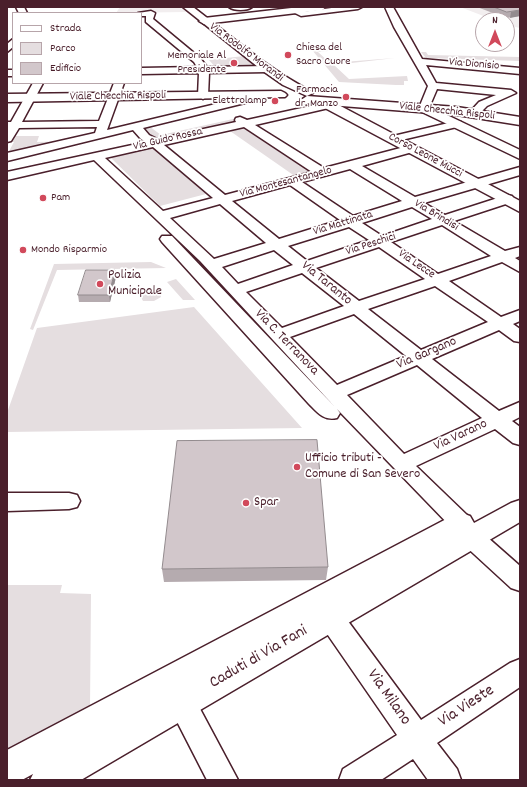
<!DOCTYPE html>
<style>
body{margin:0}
#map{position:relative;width:527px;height:787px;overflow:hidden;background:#fff;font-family:Dekko,sans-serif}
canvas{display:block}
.frame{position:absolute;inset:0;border:8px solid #4a1f2b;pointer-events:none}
.legend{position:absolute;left:12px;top:12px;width:130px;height:72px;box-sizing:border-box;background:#fff;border:1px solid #b7a5aa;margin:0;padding:5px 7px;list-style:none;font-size:12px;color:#4a1f2b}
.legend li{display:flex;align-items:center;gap:8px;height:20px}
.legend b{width:20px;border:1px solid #b7a5aa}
.north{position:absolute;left:475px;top:12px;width:40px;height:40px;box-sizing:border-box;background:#fff;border:1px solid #b7a5aa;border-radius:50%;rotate:0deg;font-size:11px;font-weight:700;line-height:16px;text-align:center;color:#4a1f2b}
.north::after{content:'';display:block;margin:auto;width:14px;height:18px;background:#d1495b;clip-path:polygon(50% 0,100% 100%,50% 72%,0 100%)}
</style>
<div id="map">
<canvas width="527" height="787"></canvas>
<div class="frame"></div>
<ul class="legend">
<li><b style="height:5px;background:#fff"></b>Strada</li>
<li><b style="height:11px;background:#e5dee0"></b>Parco</li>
<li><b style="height:11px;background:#d2c7cb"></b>Edificio</li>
</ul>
<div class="north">N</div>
</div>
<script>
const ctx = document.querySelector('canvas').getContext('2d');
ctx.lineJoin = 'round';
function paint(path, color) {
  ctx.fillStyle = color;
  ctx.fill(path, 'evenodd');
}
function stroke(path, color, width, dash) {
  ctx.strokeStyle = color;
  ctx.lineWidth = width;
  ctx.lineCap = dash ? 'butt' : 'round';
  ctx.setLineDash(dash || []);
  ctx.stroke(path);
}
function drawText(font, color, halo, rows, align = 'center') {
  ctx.font = font + ' Dekko,sans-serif';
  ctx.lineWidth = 3.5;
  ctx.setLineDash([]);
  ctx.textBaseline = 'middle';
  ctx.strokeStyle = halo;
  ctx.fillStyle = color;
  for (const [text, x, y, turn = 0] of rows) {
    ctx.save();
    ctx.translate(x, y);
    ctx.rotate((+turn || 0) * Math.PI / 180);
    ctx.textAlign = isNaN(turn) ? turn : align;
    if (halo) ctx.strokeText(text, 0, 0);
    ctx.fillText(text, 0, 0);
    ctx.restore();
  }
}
paint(new Path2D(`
 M120 7H181L186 12 116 13Z
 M460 7H520V28L507 25V20H494Z`), '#f2eeef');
paint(new Path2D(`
 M325 49 328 51 318 52 330 63 395 58 334 65 349 79 407 76 408 81H404V85H396L339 82 312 50Z
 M421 52H426L428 55 520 57V61L426 58Z
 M244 56 259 69H217L209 60Z
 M233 119 236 122 145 143 131 130 149 126 161 135Z
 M248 127 319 173 299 179 230 131Z
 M14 136H39L37 142 70 141 7 155 14 142H11Z
 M153 148 206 194 160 206 111 158Z
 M151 262 166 268 57 270 33 330 30 329 54 264Z
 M176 279 195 300H183L167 282Z
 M146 290 159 291 161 297 154 301H143L140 295Z
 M194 307 302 428 7 432V413L37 328Z
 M7 585H62L60 593 91 594 90 708 7 753Z`), '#e5dee0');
const minor = new Path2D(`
 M16 7H24L27 13H19Z
 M229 7H252C247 11 234 11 229 7Z
 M339 7H362L358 9 301 16 293 12 297 10 302 12Z
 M385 7H393L422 59 520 68V74L426 65 436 83 511 90 516 93 487 106 477 116 473 117 468 114 479 102 496 95 437 89 428 110H420L419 108 428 86 394 27Z
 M151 11 155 13 153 19 200 58 207 67 267 66 272 69 267 72 209 73 208 96 203 99 198 96 199 73 141 74V68L197 67 194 62 146 22V16H141V13H138Z
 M13 39V47L7 52V44Z
 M7 70H13V76H7Z
 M33 83H43L22 122 99 121 114 83H124L107 130 241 98 250 94 255 97 249 102 143 128 149 135 157 139 236 122 235 120 236 118 240 117 247 120 329 102 333 103 334 105 333 107 255 125 324 168 412 145 416 147 418 149 416 151 362 166 415 197 520 167V175L424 203 445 215 507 195 512 196 514 199 512 202 454 221 505 251 520 247V256L515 258 520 261V272L502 262 449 281 501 317 520 310V321L513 324 520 329V342L514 341 499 330 432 359 499 411 520 402V417L512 421 520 427V445L513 443 495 429 416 466 469 517 478 529 520 566V591L511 588 462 543 453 529 337 409 340 413 337 418C324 421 318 413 309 404L162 242 160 239 162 236H172L335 407 200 261 94 160 7 180V172L146 142 141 139 133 130 7 161V153L95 133 97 127 19 128 11 141 7 142V122H11ZM244 127 312 172 225 195 164 145ZM153 147 213 198 163 211 105 158ZM350 169 402 201 353 216 302 182ZM290 185 340 220 279 239 232 201ZM220 204 266 243 214 259 170 218ZM412 207 432 219 382 236 362 223ZM442 225 491 256 438 274 391 242ZM349 227 369 240 307 261 288 246ZM379 247 425 279 359 301 316 268ZM274 250 293 265 238 284 222 267ZM302 273 344 306 282 328 246 292ZM435 286 488 322 421 350 368 309ZM354 314 406 356 337 385 290 337ZM417 365 482 418 404 454 347 395Z
 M457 121 461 122 463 124 461 126 393 142 387 139 389 137Z
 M7 493H69L77 495 80 501 77 507 69 509 7 511Z
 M330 606 339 609 421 720 510 663 520 659V687L437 743 457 769 461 780H428L413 759 381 780H339L343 769 397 735 321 625 317 617 321 609Z
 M181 688 191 692 238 780H207L167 702 171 692Z`);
const tertiary = new Path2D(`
 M300 7H326L322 10 204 24 199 21 204 18Z
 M320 98 333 102 520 201V212L325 108 316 105 314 102 316 99Z
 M424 104 520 150V159L420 111 418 108 420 105Z
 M520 500V522L81 780H30L33 774 22 780H7V750L452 516 461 513 470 516 474 523 511 503Z`);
const secondary = new Path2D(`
 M183 7H193C231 36 268 69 311 91L313 93 307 96 457 107 520 117V125L457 115 303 103 301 100 307 96 283 85 263 71Z
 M281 91 285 93 287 95 285 97 7 102V94Z`);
stroke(minor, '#4a1f2b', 3);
stroke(tertiary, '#4a1f2b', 3);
stroke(secondary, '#4a1f2b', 3);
paint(minor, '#fff');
paint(tertiary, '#fff');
paint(secondary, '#fff');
paint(new Path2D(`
 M477 7H520V16L506 18Z
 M115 270 116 277 110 302H79L78 295Z
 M328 567 326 580 164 582 162 569Z`), '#b5abaf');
paint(new Path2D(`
 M520 10V16L510 18 511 12Z
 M115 270 116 277 110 302 109 295Z`), '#938b8e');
const building = new Path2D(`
 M494 7H520V10L507 12Z
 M86 270H115L109 295H78Z
 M317 440 328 567 162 569 177 441Z`);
paint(building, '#d2c7cb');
stroke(building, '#938b8e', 1);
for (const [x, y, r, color] of [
 [288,55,4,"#d1495b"],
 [234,63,4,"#d1495b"],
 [346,97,4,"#d1495b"],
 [275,101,4,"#d1495b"],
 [43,198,4,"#d1495b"],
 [23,250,4,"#d1495b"],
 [100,284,4,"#d1495b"],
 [297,467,4,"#d1495b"],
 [246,503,4,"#d1495b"]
]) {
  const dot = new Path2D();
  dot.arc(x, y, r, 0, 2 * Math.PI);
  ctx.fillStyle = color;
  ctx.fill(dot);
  stroke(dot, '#fff', 1.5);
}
drawText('12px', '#4a1f2b', '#fff', [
 ["Chiesa del",296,48],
 ["Sacro Cuore",296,62],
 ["Memoriale Al",226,56,"right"],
 ["Presidente",226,70,"right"],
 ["Farmacia",338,90,"right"],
 ["dr. Manzo",338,104,"right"],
 ["Elettrolamp",267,101,"right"],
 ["Pam",51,198],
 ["Mondo Risparmio",31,250]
], 'left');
drawText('12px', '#4a1f2b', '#fff', [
 ["Via Rodolfo Morandi",246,53,37],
 ["Via Dionisio",474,65,5],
 ["Viale Checchia Rispoli",118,97,-1],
 ["Viale Checchia Rispoli",447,112,6],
 ["Via Guido Rossa",168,140,-13],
 ["Corso Leone Mucci",425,156,28],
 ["Via Montesantangelo",286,183,-15],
 ["Via Brindisi",436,216,31],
 ["Via Mattinata",343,224,-17],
 ["Via Peschici",371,245,-18],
 ["Via Lecce",416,265,34]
]);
drawText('14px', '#4a1f2b', '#fff', [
 ["Polizia",108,276],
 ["Municipale",108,292],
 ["Ufficio tributi -",305,459],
 ["Comune di San Severo",305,475],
 ["Spar",254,503]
], 'left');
drawText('14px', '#4a1f2b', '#fff', [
 ["Via Taranto",326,284,39],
 ["Via C. Terranova",286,343,46],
 ["Via Gargano",427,354,-23],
 ["Via Varano",461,436,-25]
]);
drawText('17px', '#4a1f2b', '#fff', [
 ["Caduti di Via Fani",259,658,-30],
 ["Via Milano",388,698,55],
 ["Via Vieste",467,707,-33]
]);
</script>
